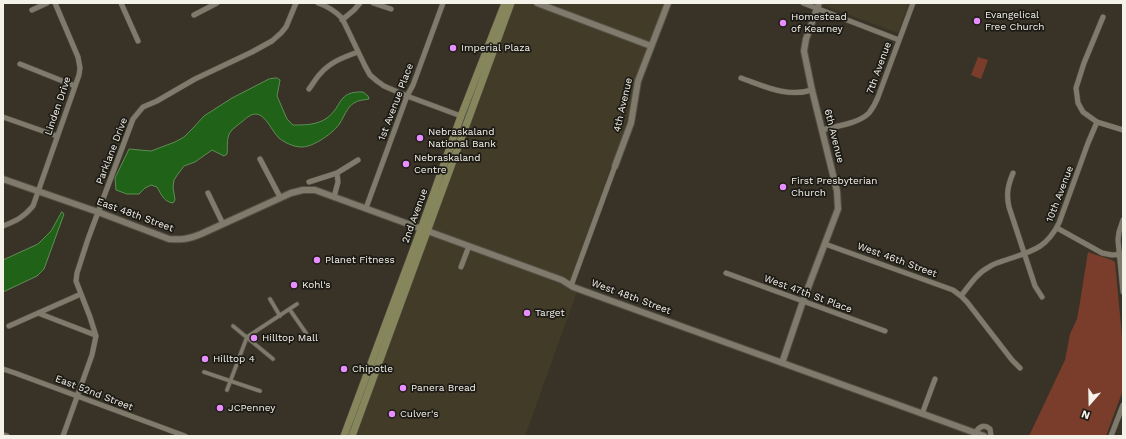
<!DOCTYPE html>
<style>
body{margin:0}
#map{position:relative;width:1126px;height:439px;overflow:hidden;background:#383326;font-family:"Work Sans",sans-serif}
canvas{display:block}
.frame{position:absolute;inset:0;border:4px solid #f5f2ea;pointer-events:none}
.north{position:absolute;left:1070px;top:383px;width:40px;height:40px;-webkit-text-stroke:3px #1d1b15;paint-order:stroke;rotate:200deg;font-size:11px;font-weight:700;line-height:16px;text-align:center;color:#f5f2ea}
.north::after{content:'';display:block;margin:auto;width:14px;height:18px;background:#f5f2ea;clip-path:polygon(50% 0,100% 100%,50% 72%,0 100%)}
</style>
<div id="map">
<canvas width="1126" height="439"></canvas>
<div class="frame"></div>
<div class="north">N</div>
</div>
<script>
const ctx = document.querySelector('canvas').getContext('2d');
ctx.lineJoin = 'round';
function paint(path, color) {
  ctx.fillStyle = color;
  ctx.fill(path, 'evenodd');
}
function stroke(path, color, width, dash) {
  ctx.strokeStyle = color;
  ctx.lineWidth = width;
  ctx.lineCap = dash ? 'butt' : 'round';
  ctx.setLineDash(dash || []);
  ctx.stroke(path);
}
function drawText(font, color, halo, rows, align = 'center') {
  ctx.font = font + ' "Work Sans",sans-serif';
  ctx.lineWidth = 3.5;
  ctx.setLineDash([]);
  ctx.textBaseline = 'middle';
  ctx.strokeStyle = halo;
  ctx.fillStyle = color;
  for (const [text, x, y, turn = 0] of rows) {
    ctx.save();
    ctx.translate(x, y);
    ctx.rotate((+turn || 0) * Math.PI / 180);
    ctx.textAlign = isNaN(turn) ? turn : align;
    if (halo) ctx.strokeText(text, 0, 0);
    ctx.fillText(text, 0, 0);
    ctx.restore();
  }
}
paint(new Path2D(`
 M515 3H664L635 80 629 116 568 289 577 292 525 436H355Z
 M817 3H909L898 33Z`), '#423b28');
paint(new Path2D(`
 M978 57 988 60 981 79 971 75Z
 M1088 252C1096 256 1108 257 1115 262L1123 347V390L1106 436H1029L1065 360 1070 334 1077 319 1079 308Z`), '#7b3d2b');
const water = new Path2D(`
 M277 78 280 80 277 96 287 119 293 125C305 125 317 125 327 118 343 106 337 91 363 92L368 96 369 99C364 100 358 100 354 103 347 107 344 117 340 123 334 133 313 147 302 147 294 147 285 143 279 138 268 127 262 102 243 121 239 124 235 127 231 131 226 137 228 146 227 154L224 156 212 150 195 162 184 166 178 174 174 180 173 187 175 200 173 203C164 202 161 194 157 187L151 185 145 188 139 194H127L116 190 115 178 129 149 151 151 175 142 184 137 193 128 204 116 232 98 269 79Z
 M62 212 64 214 44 269 37 276 3 292V260L38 244 51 231Z`);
paint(water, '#206218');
stroke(water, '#608d57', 1);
const pedestrian = new Path2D(`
 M270 299 280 316
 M290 310 306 333
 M233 326 273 359
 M204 372 260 391
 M227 390 247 337 297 304`);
const minor = new Path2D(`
 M121 3 138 41
 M318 3C327 6 335 11 342 18L365 66 370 75 377 81 384 86 407 96 461 116
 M373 3 391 9
 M803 3 899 40
 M32 10 47 3
 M194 15 217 3
 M1103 17 1084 63 1076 88 1078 103 1083 112 1097 122 1123 130
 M342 20 354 10 360 3
 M20 64 75 86
 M741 78C764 86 787 98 812 90
 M309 89C313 84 316 78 320 74 330 62 344 57 358 52
 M3 117 57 136
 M822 130C836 126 858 124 869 113 873 108 876 102 878 97L913 3
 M260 159 280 197
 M1013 173C1008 185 1006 194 1009 207L1035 286 1042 297
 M309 182 337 173 358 160
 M208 193 223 224
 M334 197 338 182 337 173
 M366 208 407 96 413 85 443 3
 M1123 220 1119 232 1118 240 1123 292
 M3 226C16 221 24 217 33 206L79 75 80 68 78 57 55 3
 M1057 228 1102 253 1112 255 1123 254
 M825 244 953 290 961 296 967 302 1012 360 1020 368
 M461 267 469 246
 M726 273 885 331
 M571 286 615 166
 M961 296C969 286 977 273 989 267 994 263 1000 262 1006 260 1032 251 1046 249 1059 223L1088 143 1097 122
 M38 313 95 335
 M9 326 81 294
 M3 369 15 373 185 436
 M922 414 935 379
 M3 435 7 436
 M63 436 92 355 96 336 90 317 76 281 77 273 88 239 133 119 143 107 157 101 195 79 252 52 272 41 281 33 286 27 296 3
 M974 436C977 428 983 423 990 429L991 436
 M1111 436 1123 405`);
const tertiary = new Path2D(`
 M537 3 651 46
 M615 166 631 123 638 81 668 3
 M3 179 98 212 169 239C182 240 189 239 201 234L291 193 303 190H315L562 280 573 287 984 436
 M782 363 803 301 838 209 837 191 812 90 804 51 806 39 819 3`);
const secondary = new Path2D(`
 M344 436 421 229 461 116 505 3
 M352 436 511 3`);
stroke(pedestrian, '#524f44', 5);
stroke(minor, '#524f44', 6);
stroke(tertiary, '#524f44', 8);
stroke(secondary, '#524f44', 8);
stroke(pedestrian, '#7f7a6c', 3.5);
stroke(minor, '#7f7a6c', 5);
stroke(tertiary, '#7f7a6c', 6);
stroke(secondary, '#86865d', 7);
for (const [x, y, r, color] of [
 [977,21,4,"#e88eff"],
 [783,23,4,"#e88eff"],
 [453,48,4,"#e88eff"],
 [420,138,4,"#e88eff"],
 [406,164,4,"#e88eff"],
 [783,187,4,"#e88eff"],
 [317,260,4,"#e88eff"],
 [294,285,4,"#e88eff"],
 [527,313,4,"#e88eff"],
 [254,338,4,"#e88eff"],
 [205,359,4,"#e88eff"],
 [344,369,4,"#e88eff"],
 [403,388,4,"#e88eff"],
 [220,408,4,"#e88eff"],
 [392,414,4,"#e88eff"]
]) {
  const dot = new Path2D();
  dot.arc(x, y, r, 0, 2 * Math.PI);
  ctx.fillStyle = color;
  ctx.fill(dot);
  stroke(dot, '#1d1b15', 1.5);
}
drawText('10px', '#f5f2ea', '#1d1b15', [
 ["Evangelical",985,15],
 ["Free Church",985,27],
 ["Homestead",791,17],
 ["of Kearney",791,29],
 ["Imperial Plaza",461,48],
 ["Nebraskaland",428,132],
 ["National Bank",428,144],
 ["Nebraskaland",414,158],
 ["Centre",414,170],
 ["First Presbyterian",791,181],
 ["Church",791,193],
 ["Planet Fitness",325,260],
 ["Kohl's",302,285],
 ["Target",535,313],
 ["Hilltop Mall",262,338],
 ["Hilltop 4",213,359],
 ["Chipotle",352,369],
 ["Panera Bread",411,388],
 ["JCPenney",228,408],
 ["Culver's",400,414]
], 'left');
drawText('10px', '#f5f2ea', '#1d1b15', [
 ["7th Avenue",879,68,-70],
 ["1st Avenue Place",396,102,-69],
 ["4th Avenue",623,105,-77],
 ["Linden Drive",58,106,-71],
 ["6th Avenue",834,136,76],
 ["Parklane Drive",112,151,-69],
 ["10th Avenue",1060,194,-69],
 ["East 48th Street",135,215,20],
 ["2nd Avenue",415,216,-70],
 ["West 46th Street",897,260,20],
 ["West 47th St Place",808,294,20],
 ["West 48th Street",631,297,20],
 ["East 52nd Street",94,393,21]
]);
</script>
